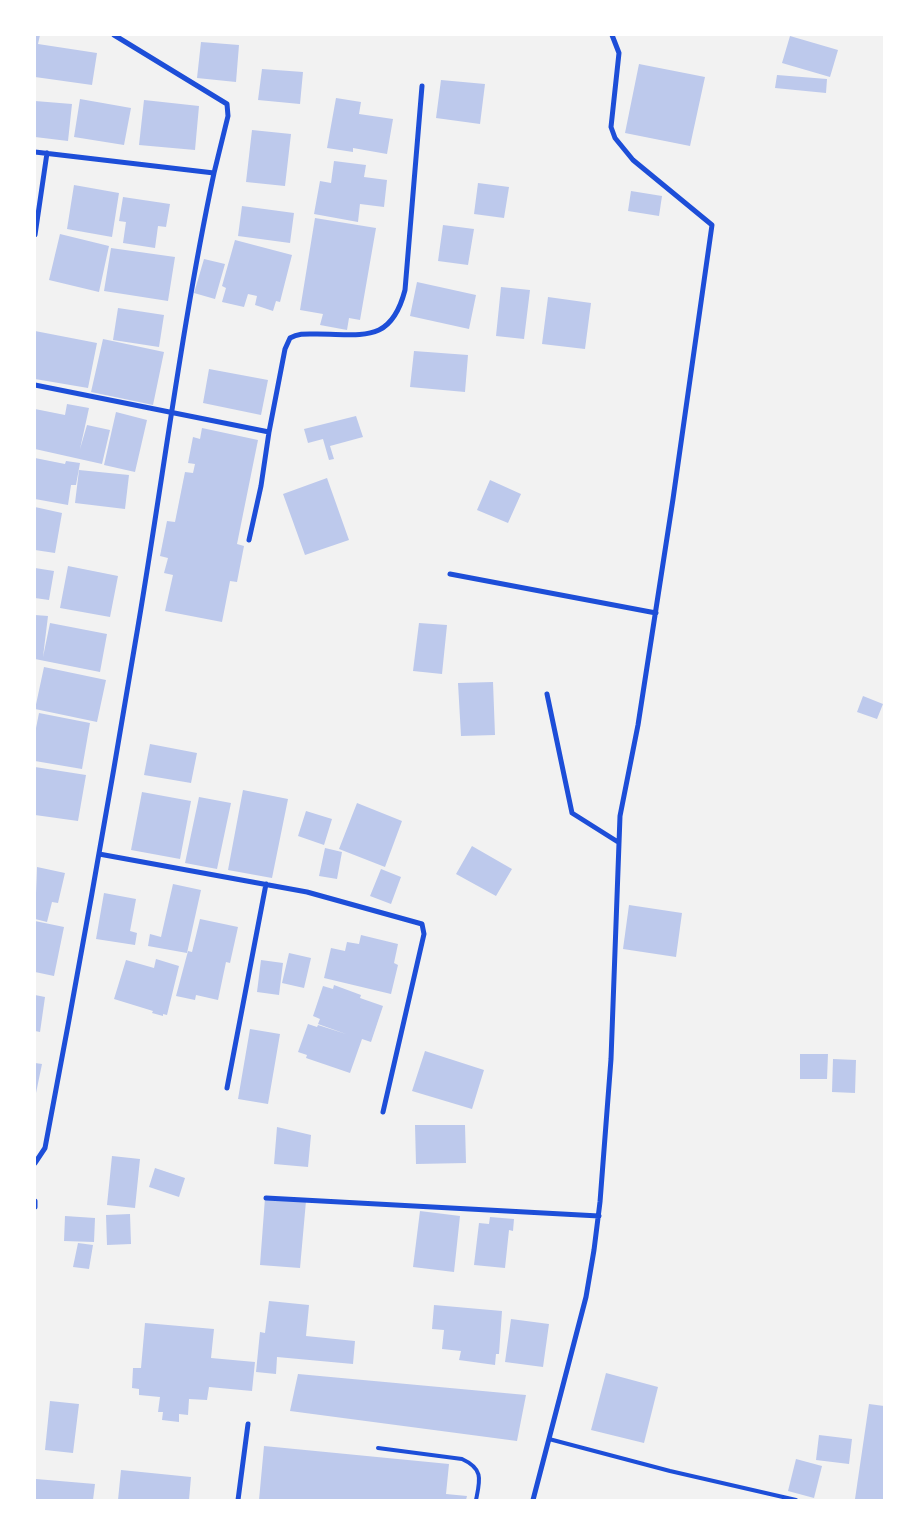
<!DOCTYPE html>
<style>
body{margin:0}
#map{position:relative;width:919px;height:1535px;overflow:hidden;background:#f2f2f2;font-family:Karla,sans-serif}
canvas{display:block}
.frame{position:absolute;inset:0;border:36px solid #fff;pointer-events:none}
</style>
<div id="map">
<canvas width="919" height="1535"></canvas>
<div class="frame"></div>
</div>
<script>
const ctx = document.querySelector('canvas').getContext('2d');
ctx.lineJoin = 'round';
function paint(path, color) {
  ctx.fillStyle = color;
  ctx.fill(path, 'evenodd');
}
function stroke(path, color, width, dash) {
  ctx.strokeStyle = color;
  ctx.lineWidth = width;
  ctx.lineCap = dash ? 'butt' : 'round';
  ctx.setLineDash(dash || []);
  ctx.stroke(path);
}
paint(new Path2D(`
 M35 35H40L38 44 97 53 92 85 35 77Z
 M790 36 838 50 830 77 782 63Z
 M201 42 239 45 236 82 197 78Z
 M639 64 705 77 690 146 625 133Z
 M262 69 303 72 300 104 258 100Z
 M777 75 827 79 826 93 775 88Z
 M441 80 485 84 480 124 436 118Z
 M336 98 361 102 359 114 393 119 387 154 353 148V152L327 148Z
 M80 99 131 108 124 145 74 137Z
 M144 100 199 106 195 150 139 145Z
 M35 101 72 104 68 141 35 137Z
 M252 130 291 134 285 186 246 182Z
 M334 161 366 165 364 177 387 180 384 207 360 204 358 222 314 214 320 181 331 183Z
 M478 183 509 187 504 218 474 214Z
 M74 185 119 193 112 237 67 229Z
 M631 191 662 196 659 216 628 211Z
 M123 197 170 204 166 227 158 226 155 248 123 243 126 222 119 221Z
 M242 206 294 213 290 243 238 236Z
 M315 218 376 228 360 320 349 318 347 330 320 325 323 314 300 310Z
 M443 225 474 229 468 265 438 261Z
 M60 234 109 246 99 292 49 280Z
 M235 240 292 255 280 302 276 301 273 311 255 305 257 296 248 294 244 307 222 302 226 288 222 286Z
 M111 248 175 257 168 301 104 291Z
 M204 259 225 264 215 299 194 293Z
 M417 282 476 295 469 329 410 316Z
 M501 287 530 290 524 339 496 336Z
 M548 297 591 303 585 349 542 344Z
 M118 308 164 315 159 347 113 340Z
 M35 331 97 343 88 388 35 379Z
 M103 339 164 352 153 405 91 392Z
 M414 351 468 355 465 392 410 387Z
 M209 369 268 380 261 415 203 403Z
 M67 404 89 408 80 449 87 425 110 430 102 464 35 449V409L65 415Z
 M116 412 147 420 135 472 104 465Z
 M356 416 363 437 330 446 334 459 329 460 323 439 308 443 304 429Z
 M202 428 258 440 237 544 244 546 237 582 230 581 222 622 165 611 173 575 164 573 168 558 160 556 167 521 175 522 185 472 193 473 195 464 188 463 193 437 200 439Z
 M35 458 65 464 66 461 80 463 76 485H71L68 505 35 499Z
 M79 470 129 475 125 509 75 503Z
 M327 478 349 540 305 555 283 494Z
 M490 480 521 494 508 523 477 510Z
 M35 507 62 513 55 553 35 550Z
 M68 566 118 576 110 617 60 608Z
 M35 568 54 571 49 600 35 598Z
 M35 615 48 616 43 657 50 623 107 634 100 672 35 659Z
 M419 623 447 625 442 674 413 671Z
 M44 667 106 680 97 722 35 709Z
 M493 682 495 735 461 736 458 683Z
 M863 696 883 704 877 719 857 712Z
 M39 713 90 723 82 769 35 761V733Z
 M150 744 197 753 191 783 144 775Z
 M35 767 86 775 78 821 35 815Z
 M243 790 288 799 272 878 228 870Z
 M142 792 191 801 180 859 131 850Z
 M199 797 231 803 217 869 185 863Z
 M357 803 402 821 385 867 339 849Z
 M306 811 332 819 324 845 298 836Z
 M472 846 512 869 496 896 456 874Z
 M325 848 342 852 337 879 319 876Z
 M37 867 65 873 58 903 52 902 47 922 35 919Z
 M381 869 401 877 391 904 370 896Z
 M173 884 201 890 187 953 148 946 150 934 161 937Z
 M104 893 136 899 130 931 137 933 135 945 96 939Z
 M629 905 682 913 676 957 623 949Z
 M200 919 238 927 230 963 226 962 218 1000 196 995 195 1000 176 996 188 951 192 952Z
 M35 921 64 927 54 976 35 972Z
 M361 935 398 944 394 963 398 965 391 994 324 978 331 948 345 951 347 942 359 944Z
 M289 953 311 958 304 988 282 983Z
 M156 959 179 966 167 1015 163 1014V1016L152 1013 153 1011 114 999 126 960 154 968Z
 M261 960 283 963 279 995 257 992Z
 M334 985 361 995 360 998 383 1006 371 1042 362 1039 350 1073 306 1058 307 1055 298 1052 308 1024 317 1027 318 1025 346 1034 318 1024 320 1019 313 1016 323 986 333 989Z
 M35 995 45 997 40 1032 35 1031Z
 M250 1029 280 1034 268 1104 238 1099Z
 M425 1051 484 1070 472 1109 412 1091Z
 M800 1054H828L827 1079H800Z
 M833 1059 856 1060 855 1093 832 1092Z
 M35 1063 42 1064 36 1093H35Z
 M415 1125H465L466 1163 416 1164Z
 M277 1127 311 1135 308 1167 274 1164Z
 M112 1156 140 1159 135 1208 107 1205Z
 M155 1168 185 1178 179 1197 149 1187Z
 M265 1198 306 1201 300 1268 260 1265Z
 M420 1211 460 1216 454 1272 413 1267Z
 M130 1214 131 1244 107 1245 106 1215Z
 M65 1216 95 1218 94 1242 64 1241Z
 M490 1217 514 1219 513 1231 509 1230 505 1268 474 1265 479 1223 489 1224Z
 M78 1243 93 1245 89 1269 73 1267Z
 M269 1301 309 1305 306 1336 355 1341 353 1364 277 1357 276 1374 256 1372 260 1332 265 1333Z
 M434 1305 502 1311 499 1354H496L495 1365 459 1360 461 1351 442 1349 444 1330 432 1329Z
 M511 1319 549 1324 543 1367 505 1362Z
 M145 1323 214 1329 211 1358 255 1362 252 1391 209 1387 207 1400 189 1399 188 1415 179 1414V1422L162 1420 163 1412H158L160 1397 139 1395V1389L132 1388 133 1368H141Z
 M606 1373 658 1387 644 1443 591 1430Z
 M298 1374 526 1395 517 1441 290 1411Z
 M50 1401 79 1404 73 1453 45 1450Z
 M869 1404 884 1406V1500L855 1499Z
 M819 1435 852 1439 849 1464 816 1460Z
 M264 1446 449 1464 446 1494 467 1496 466 1500H259Z
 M796 1459 822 1466 814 1498 788 1491Z
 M121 1470 191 1477 189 1500H118Z
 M36 1479 95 1484 93 1500H35Z`), '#bdc9ec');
stroke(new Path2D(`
 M549 1439 670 1471 796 1500
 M378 1448 462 1459C484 1469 480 1480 476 1500`), '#1d4ed8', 4);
stroke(new Path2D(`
 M114 35 227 104 228 116 214 173
 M35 152 214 173C181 329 162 487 135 644 107 812 77 980 45 1148L35 1163
 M35 235 47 153
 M35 385 269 432 261 486 249 540
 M269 432 285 349 290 338C299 333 307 334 317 334 363 334 391 344 405 290L422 86
 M450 574 656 613
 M547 694 572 813 618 842
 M99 854 307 892 422 924 424 934 383 1112
 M227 1088 266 884
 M266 1198 599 1216
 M35 1201V1207
 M238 1500 248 1424
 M533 1500 586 1297 594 1250 600 1202 611 1059 620 816 638 725 673 499 712 225 633 160 615 138 611 127 619 53 612 35`), '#1d4ed8', 5);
</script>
